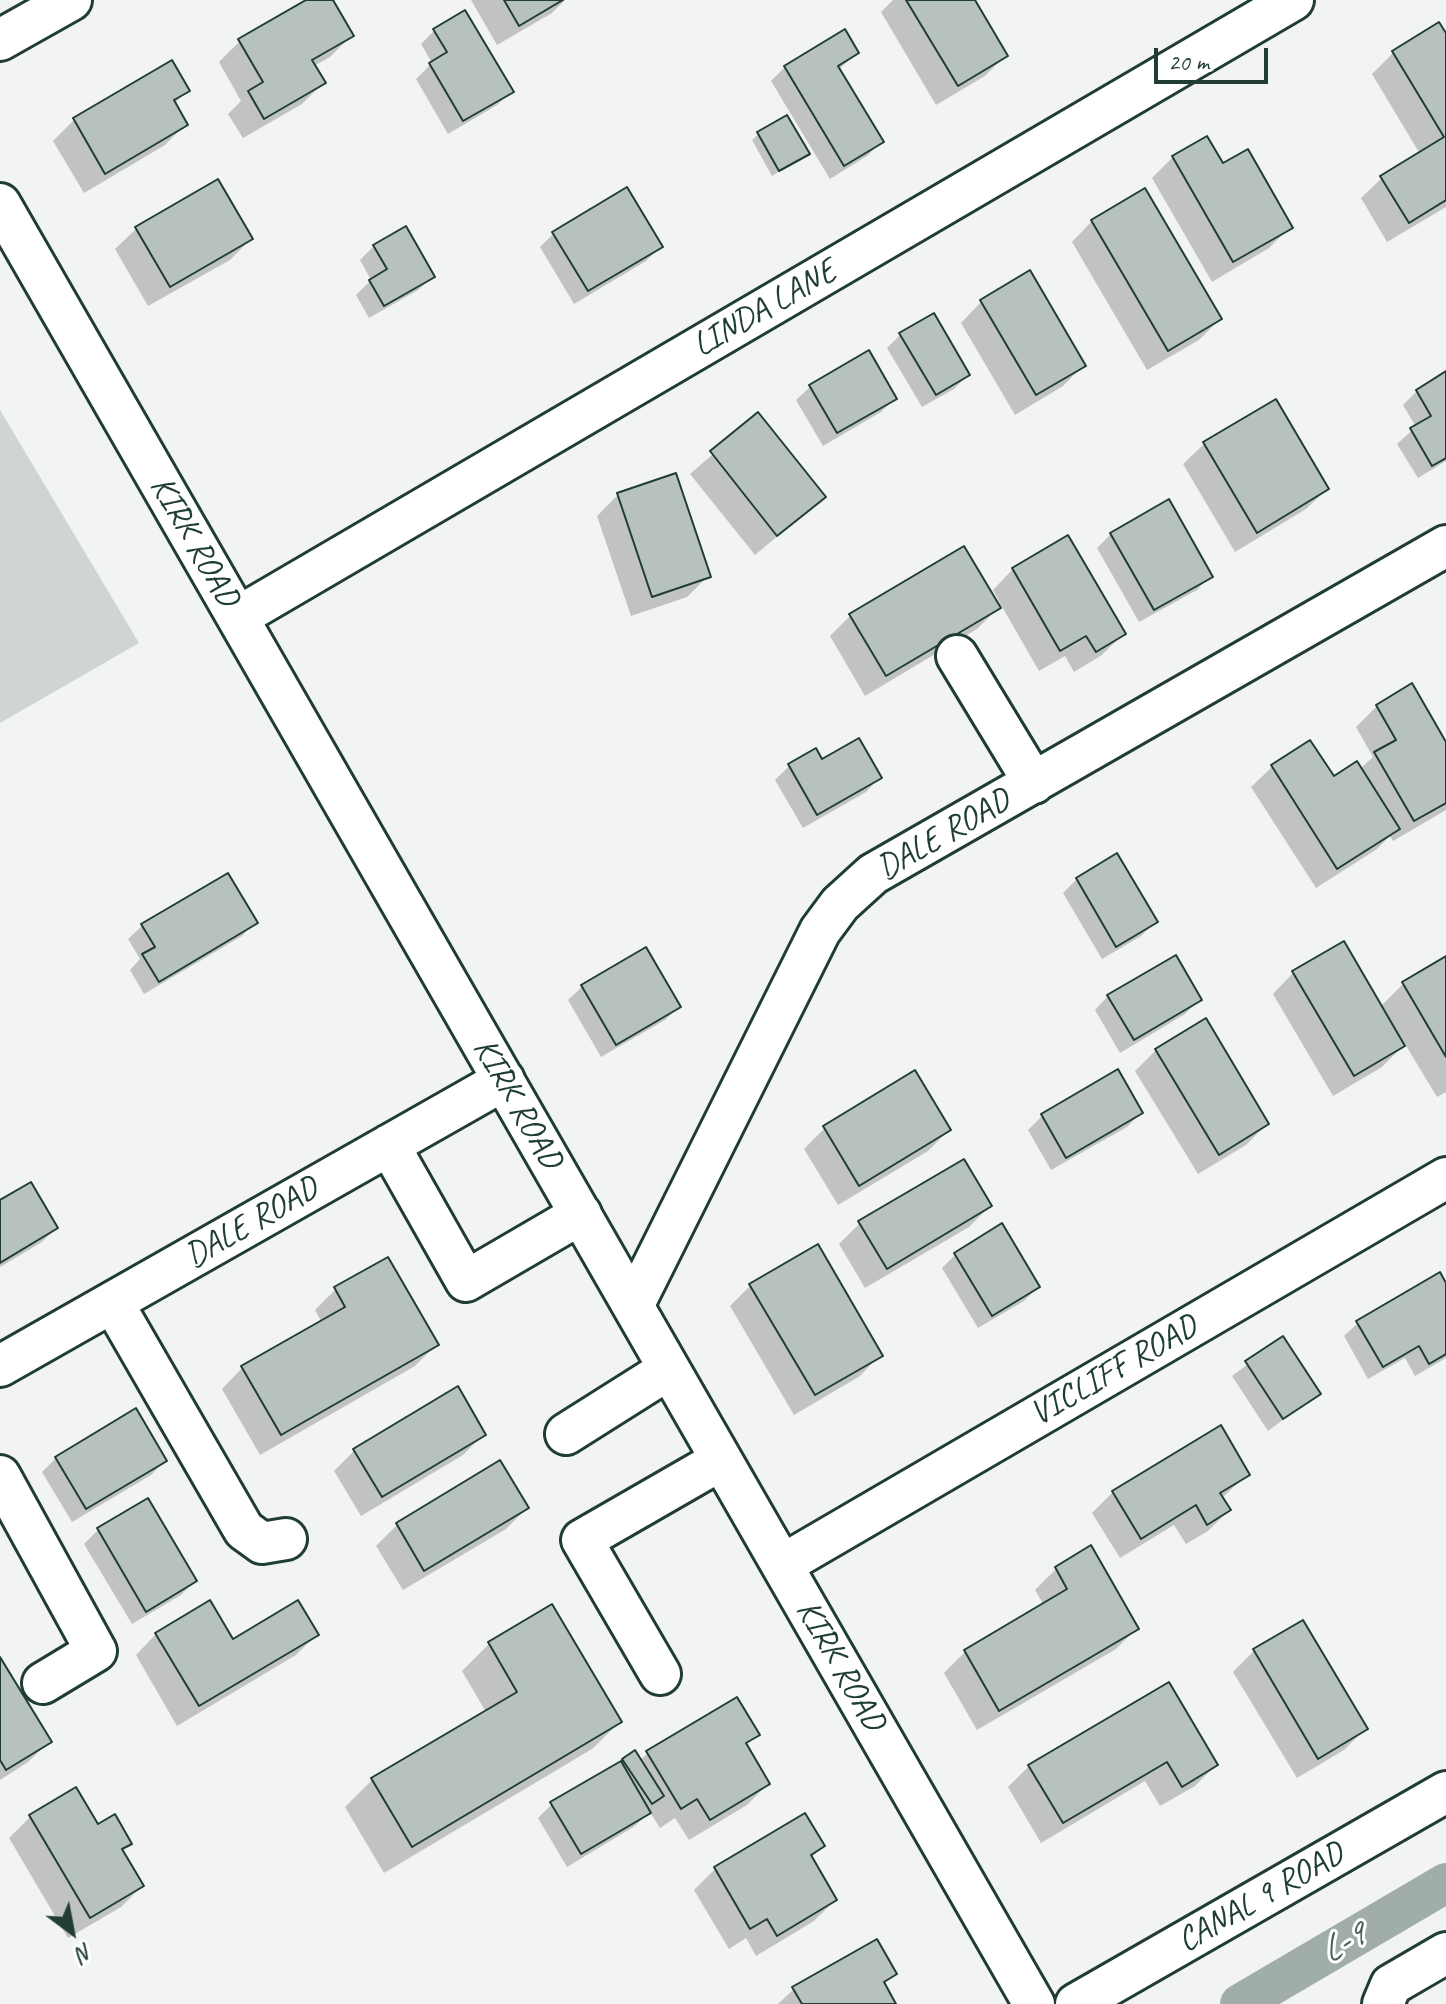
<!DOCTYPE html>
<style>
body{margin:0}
#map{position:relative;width:1446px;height:2004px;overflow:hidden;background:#f2f3f3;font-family:Caveat,sans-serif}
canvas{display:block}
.north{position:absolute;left:32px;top:1892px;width:80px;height:80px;-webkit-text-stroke:6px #fff;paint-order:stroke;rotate:148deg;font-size:22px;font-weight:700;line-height:32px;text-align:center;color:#1f3d34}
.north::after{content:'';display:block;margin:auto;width:28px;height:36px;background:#1f3d34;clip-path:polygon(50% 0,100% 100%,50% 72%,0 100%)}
.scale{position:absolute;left:1154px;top:48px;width:114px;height:36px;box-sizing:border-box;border:4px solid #1f3d34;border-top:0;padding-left:10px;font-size:24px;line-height:28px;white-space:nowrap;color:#1f3d34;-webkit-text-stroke:6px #fff;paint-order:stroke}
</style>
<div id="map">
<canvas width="1446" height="2004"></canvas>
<div class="north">N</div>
<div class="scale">20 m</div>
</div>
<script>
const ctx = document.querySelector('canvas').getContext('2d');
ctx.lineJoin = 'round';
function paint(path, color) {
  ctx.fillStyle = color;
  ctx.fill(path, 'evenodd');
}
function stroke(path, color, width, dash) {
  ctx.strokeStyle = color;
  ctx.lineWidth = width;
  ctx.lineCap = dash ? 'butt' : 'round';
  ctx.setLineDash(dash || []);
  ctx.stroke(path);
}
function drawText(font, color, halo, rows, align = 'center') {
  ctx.font = font + ' Caveat,sans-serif';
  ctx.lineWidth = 6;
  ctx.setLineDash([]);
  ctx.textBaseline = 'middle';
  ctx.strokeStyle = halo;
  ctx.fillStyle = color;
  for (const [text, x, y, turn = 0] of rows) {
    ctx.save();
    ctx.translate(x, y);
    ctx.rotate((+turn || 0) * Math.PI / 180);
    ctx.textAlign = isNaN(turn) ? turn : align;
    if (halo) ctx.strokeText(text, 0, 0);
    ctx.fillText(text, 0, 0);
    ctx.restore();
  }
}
paint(new Path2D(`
 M0 410 139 643 0 723Z`), '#ced5d3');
paint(new Path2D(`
 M310 0H331L351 36 330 57 314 66 323 83 302 104 243 138 228 114 241 101 219 62 240 41Z
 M471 0H565L552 13 497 45Z
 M893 0H972L1006 55 985 76 936 105 881 12Z
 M1439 25 1446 37V207L1387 242 1361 198 1382 178 1420 154 1372 74 1393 53Z
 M435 30 511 92 497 105 448 134 416 79 432 63 421 44Z
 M857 53 838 70 881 142 867 156 830 179 771 81 785 67Z
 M172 62 188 90 174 104 186 124 165 145 84 193 53 141 74 120Z
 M759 134 807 154 772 176 752 140Z
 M1173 157 1222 166 1290 227 1269 248 1212 282 1152 178Z
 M1092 221 1220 319 1199 340 1147 370 1072 242Z
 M136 229 251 239 230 260 148 306 115 249Z
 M554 233 660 247 646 261 574 304 540 247Z
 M374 246 432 277 418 290 369 318 356 295 371 280 360 260Z
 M981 302 1084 365 1063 386 1015 415 961 323Z
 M901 334 968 375 954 389 922 407 887 348Z
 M1446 374V461L1418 478 1397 444 1416 427 1403 405 1417 391Z
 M810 387 895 398 881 412 823 446 796 400Z
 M758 415 824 497 755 555 690 474Z
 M1204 444 1327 489 1306 509 1235 552 1183 464Z
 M618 495 708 576 687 597 631 616 597 516Z
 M1111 534 1210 576 1197 590 1139 622 1097 548Z
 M1013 569 1123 634 1102 655 1074 672 1065 656 1039 671 1001 605 977 629 865 696 830 636 850 616 996 605 1000 603 993 590Z
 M1377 706 1446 746V810L1393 841 1390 836 1377 849 1316 888 1251 787 1272 767 1310 742 1333 779 1360 769 1373 757 1356 727Z
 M821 761 879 778 866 792 803 828 775 780 789 766Z
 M1077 879 1155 922 1141 936 1102 959 1063 893Z
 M255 922 242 936 144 994 130 970 140 959 128 939 142 926Z
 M645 950 678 1007 665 1020 601 1057 568 1000 582 987Z
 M1446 958V1092L1437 1097 1405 1044 1382 1067 1333 1096 1273 994 1293 973 1380 1007 1403 984Z
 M1108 996 1199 1000 1185 1014 1120 1053 1095 1010Z
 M1156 1050 1267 1124 1246 1145 1198 1174 1135 1071Z
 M1117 1072 1141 1113 1127 1127 1051 1170 1028 1130 1042 1116Z
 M825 1128 949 1130 928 1151 838 1205 804 1149Z
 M0 1202 56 1228 42 1242 0 1267Z
 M990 1206 969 1227 865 1288 839 1244 860 1223Z
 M956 1254 1038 1287 1024 1301 978 1328 942 1268Z
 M751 1285 880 1355 860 1376 794 1415 730 1306Z
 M1446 1287V1358L1415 1376 1405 1358 1368 1379 1344 1336 1358 1323Z
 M336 1289 436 1345 415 1366 260 1455 222 1389 242 1368 322 1323 315 1310Z
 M1282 1339 1318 1394 1268 1431 1232 1376Z
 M484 1434 463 1455 361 1516 334 1471 355 1450Z
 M56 1458 165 1461 151 1475 72 1522 42 1472Z
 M1248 1474 1222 1498 1229 1510 1208 1531 1186 1544 1174 1525 1120 1558 1092 1513 1113 1492Z
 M147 1501 195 1581 181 1595 132 1624 84 1544 98 1530Z
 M527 1508 506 1529 403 1590 376 1546 397 1525Z
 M1090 1548 1137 1628 1116 1649 977 1730 944 1673 965 1652 1044 1605 1035 1590 1056 1569Z
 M552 1607 620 1722 592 1749 384 1873 345 1807 372 1780 486 1712 462 1671 489 1644Z
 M156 1634 232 1642 317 1634 296 1655 177 1726 136 1655Z
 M1254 1651 1365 1729 1344 1750 1297 1778 1233 1672Z
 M0 1661 49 1742 28 1762 0 1780Z
 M1168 1685 1216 1765 1195 1786 1160 1806 1145 1781 1041 1843 1008 1787 1029 1766Z
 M757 1734 745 1746 768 1784 747 1805 689 1840 675 1818 660 1828 650 1812 635 1826 567 1867 538 1818 552 1804 623 1760 639 1761 648 1753Z
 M75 1790 97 1827 129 1843 121 1851 142 1886 121 1907 68 1938 9 1838 30 1817Z
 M805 1816 823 1846 811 1858 835 1900 814 1921 756 1956 746 1938 729 1949 694 1890 715 1869Z
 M894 1974 883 1985 894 2004H778L794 1989Z`), '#0003');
stroke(new Path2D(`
 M1240 2004 1446 1883`), '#a1adaa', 40);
const building = new Path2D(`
 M306 0H333L354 36 312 60 326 83 264 119 248 91 263 82 238 39Z
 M504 0H563L519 26Z
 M906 0H975L1008 56 958 86Z
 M465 10 514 92 463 121 429 63 447 52 433 29Z
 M1439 22 1446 33V200L1409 223 1380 176 1444 137 1392 51Z
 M845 29 859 53 838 66 884 142 844 166 784 66Z
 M172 60 190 91 174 100 188 125 105 174 73 118Z
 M787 115 810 154 779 171 757 132Z
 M1207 136 1223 163 1248 149 1293 228 1233 262 1172 156Z
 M218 179 253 239 170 287 135 227Z
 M627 187 663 247 588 291 552 232Z
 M1145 188 1222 319 1168 351 1091 220Z
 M406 226 435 277 384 306 369 280 387 269 373 245Z
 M1030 270 1086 366 1036 395 980 300Z
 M934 313 970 375 936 395 899 333Z
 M869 350 897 399 837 433 809 385Z
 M1446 371V458L1432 466 1410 428 1431 416 1416 390Z
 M1276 399 1329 489 1257 533 1203 442Z
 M758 412 826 497 777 536 710 451Z
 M676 473 711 577 652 597 617 493Z
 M1169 499 1213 577 1154 610 1110 533Z
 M1068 535 1126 634 1096 652 1086 636 1060 651 1012 568Z
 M964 546 1001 608 886 676 849 614Z
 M1412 683 1446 742V803L1414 821 1374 752 1396 740 1376 705Z
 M859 738 882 778 817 815 788 764 816 748 822 759Z
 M1310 740 1334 776 1357 761 1400 829 1337 869 1271 765Z
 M1117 853 1158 922 1116 947 1076 878Z
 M228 873 258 923 159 982 142 954 155 947 141 924Z
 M1344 941 1405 1046 1354 1076 1292 971Z
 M646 947 681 1007 616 1045 581 985Z
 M1176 955 1202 1000 1134 1040 1107 995Z
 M1446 956V1057L1402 982Z
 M1206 1018 1269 1124 1219 1155 1155 1049Z
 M1118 1069 1143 1113 1066 1158 1041 1114Z
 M915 1070 951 1130 859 1186 823 1126Z
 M964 1159 992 1206 887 1269 858 1221Z
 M31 1182 58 1228 0 1263V1200Z
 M1002 1223 1040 1287 992 1316 954 1253Z
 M818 1244 883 1356 815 1395 749 1284Z
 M388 1257 439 1345 281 1435 241 1366 345 1307 334 1287Z
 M1440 1272 1446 1283V1354L1429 1364 1419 1346 1383 1367 1356 1321Z
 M1283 1336 1321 1394 1283 1419 1245 1361Z
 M458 1386 486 1435 382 1497 353 1449Z
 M136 1408 167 1461 86 1509 55 1457Z
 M1221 1425 1250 1475 1220 1493 1231 1510 1207 1525 1196 1505 1141 1539 1112 1491Z
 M500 1460 529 1508 424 1571 396 1523Z
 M148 1498 197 1581 146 1612 97 1528Z
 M1091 1545 1139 1629 999 1711 964 1650 1067 1589 1055 1567Z
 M210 1600 233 1639 298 1600 319 1635 199 1706 155 1633Z
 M552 1604 622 1722 412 1847 371 1778 517 1692 488 1642Z
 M1303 1620 1368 1729 1318 1759 1253 1649Z
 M0 1657 52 1742 6 1770 0 1760Z
 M1169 1682 1218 1765 1182 1787 1167 1762 1063 1823 1028 1765Z
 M737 1697 760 1735 746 1743 770 1784 710 1820 697 1799 681 1809 646 1751Z
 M635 1750 664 1796 652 1804 622 1759Z
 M621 1761 651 1813 581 1854 550 1802Z
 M76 1787 98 1824 115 1814 132 1844 122 1849 144 1886 90 1918 29 1815Z
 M805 1813 825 1846 811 1855 837 1900 777 1936 767 1919 750 1929 714 1867Z
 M877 1939 897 1974 884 1982 896 2004H802L792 1987Z`);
paint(building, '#b7c1bd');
stroke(building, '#1f3d34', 2);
const minor = new Path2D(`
 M0 40 71 0
 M0 204 1034 2004
 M238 617 1293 0
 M957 656 1034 783
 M389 1145 466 1281 581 1214
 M113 1303 244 1530 262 1543 286 1539
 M633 1306 820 931 840 904 873 874 1446 546
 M0 1366 504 1080
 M566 1434 669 1369
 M0 1476 96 1651 43 1683
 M782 1565 1446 1178
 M660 1674 582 1540 721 1460
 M1076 2004 1446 1792
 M1383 2004 1391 1985 1446 1953`);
stroke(minor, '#1f3d34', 46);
stroke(minor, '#fff', 40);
drawText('34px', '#1f3d34', '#fff', [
 ["LINDA LANE",765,309,-30],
 ["KIRK ROAD",194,542,60],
 ["DALE ROAD",944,835,-30],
 ["KIRK ROAD",517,1104,60],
 ["DALE ROAD",252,1223,-30],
 ["VICLIFF ROAD",1114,1371,-30],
 ["KIRK ROAD",840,1666,60],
 ["CANAL 9 ROAD",1261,1898,-30]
]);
drawText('italic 36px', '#465f57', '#fff', [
 ["L-9",1343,1944,-30]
]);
</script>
